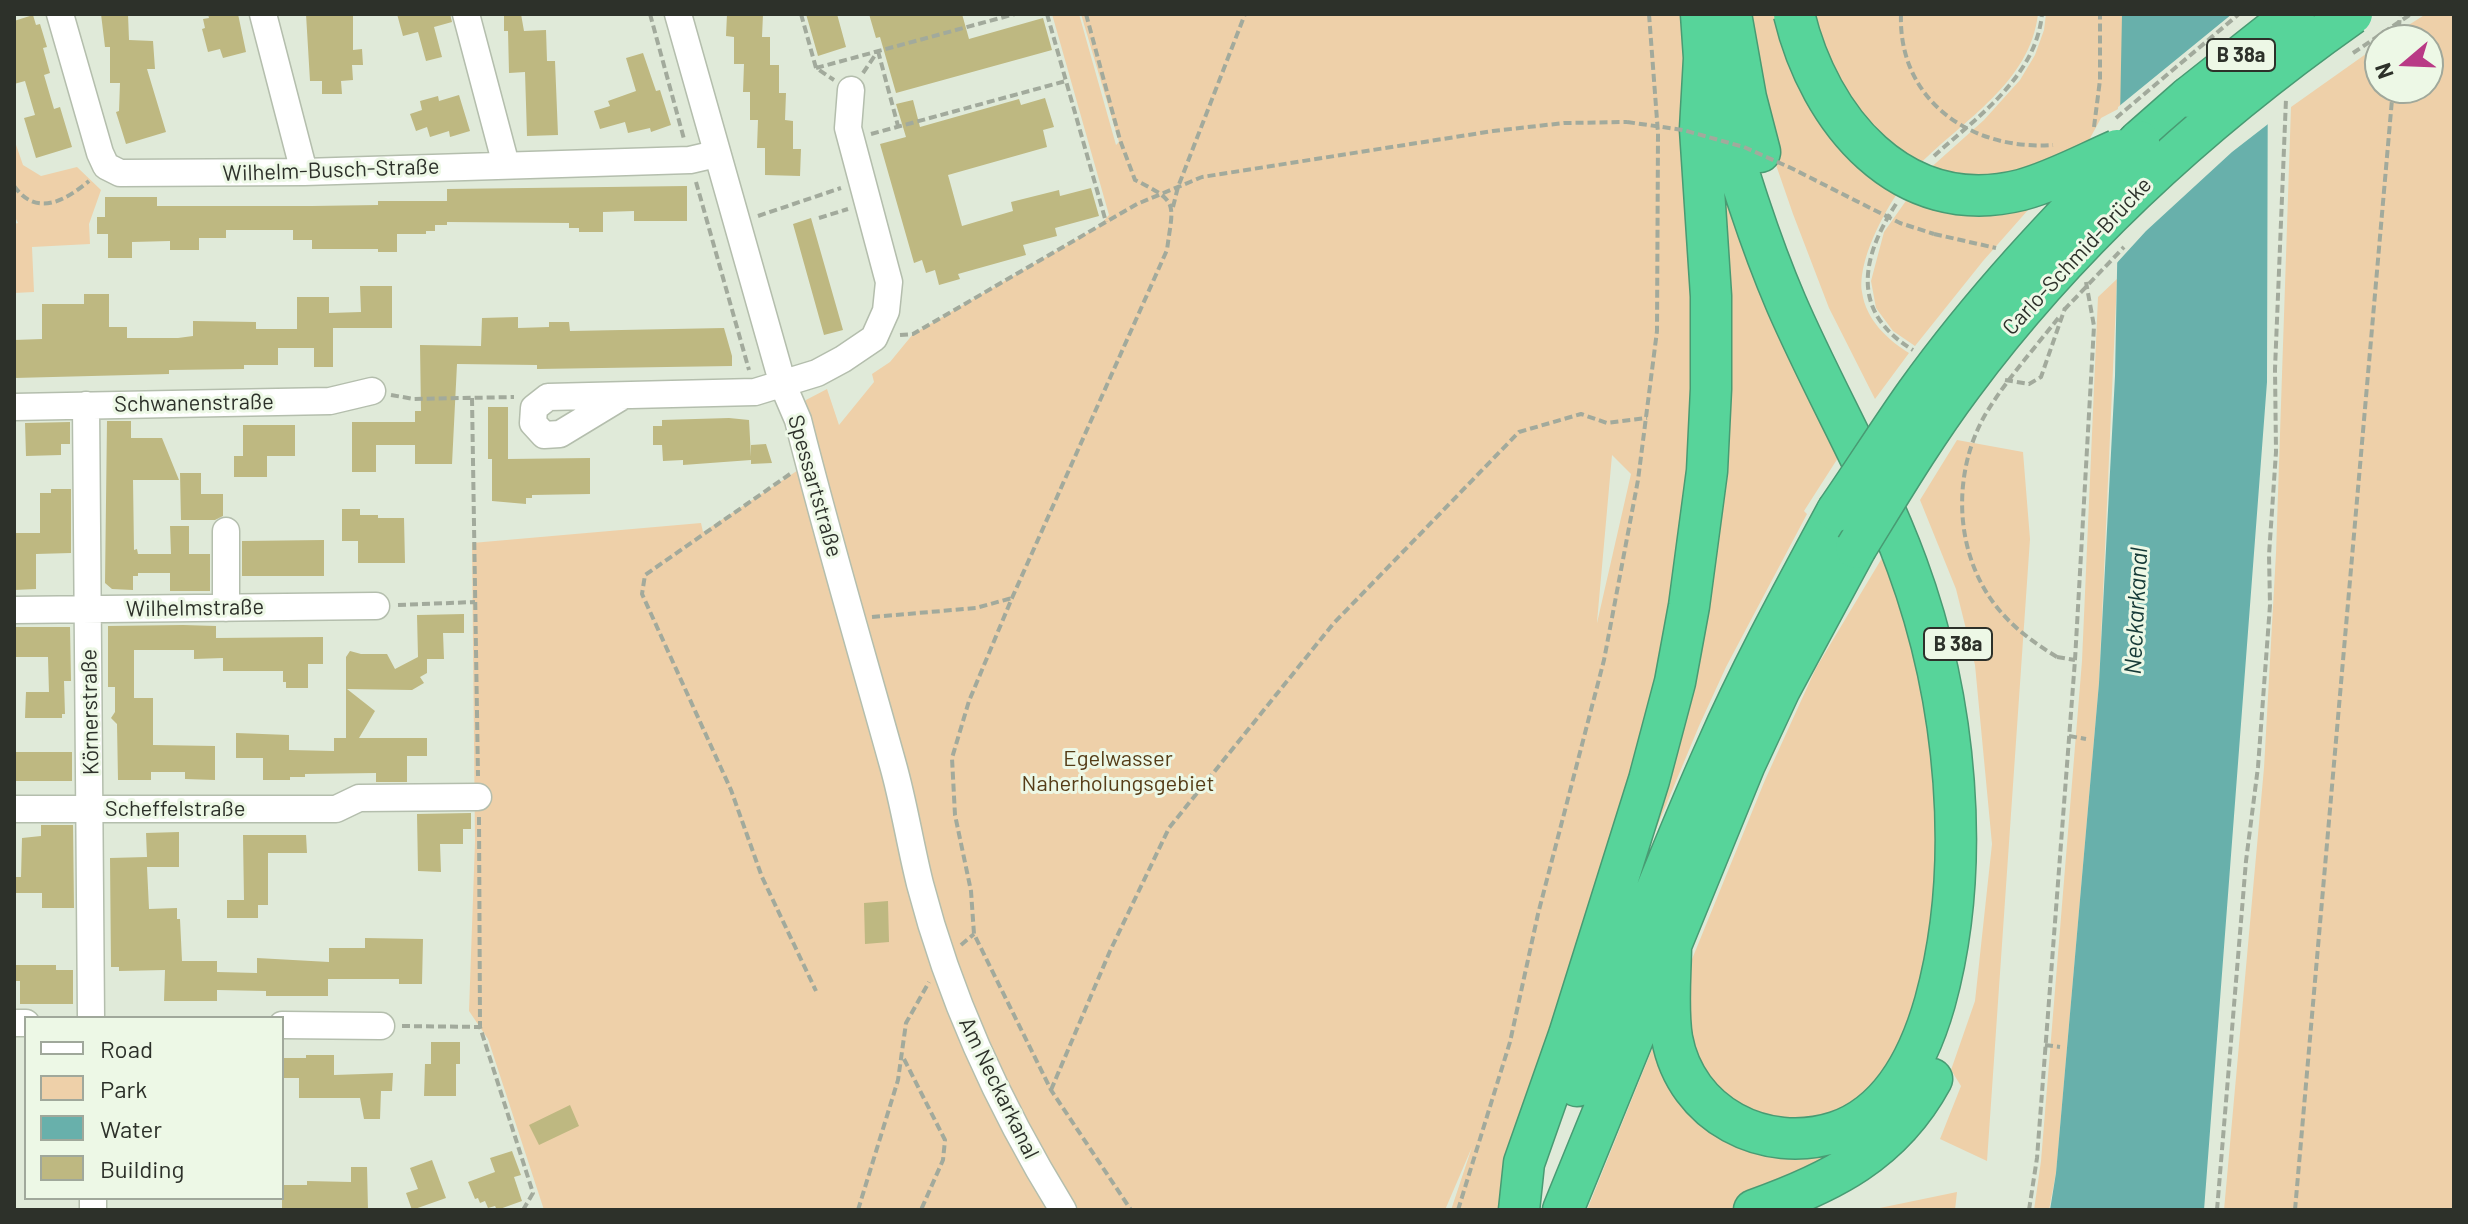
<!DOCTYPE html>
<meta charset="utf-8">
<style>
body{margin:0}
#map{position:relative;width:2468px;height:1224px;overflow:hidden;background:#e0ead9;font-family:Barlow,sans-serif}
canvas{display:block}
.frame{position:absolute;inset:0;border:16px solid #2d312a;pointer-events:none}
.legend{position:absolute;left:24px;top:1016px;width:260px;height:184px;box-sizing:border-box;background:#edf8e6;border:2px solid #a0a89b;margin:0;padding:10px 14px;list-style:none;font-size:24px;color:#2d312a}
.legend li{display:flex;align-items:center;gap:16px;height:40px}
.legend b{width:40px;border:2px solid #a0a89b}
.north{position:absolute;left:2364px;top:24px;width:80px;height:80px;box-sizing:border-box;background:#edf8e6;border:2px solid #a0a89b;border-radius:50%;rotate:251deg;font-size:22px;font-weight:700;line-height:32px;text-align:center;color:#2d312a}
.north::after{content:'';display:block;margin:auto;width:28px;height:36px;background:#b93a86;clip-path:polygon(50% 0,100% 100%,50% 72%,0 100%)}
</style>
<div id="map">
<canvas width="2468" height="1224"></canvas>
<div class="frame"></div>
<ul class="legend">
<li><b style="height:10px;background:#fff"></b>Road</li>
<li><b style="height:22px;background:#eed0a9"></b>Park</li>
<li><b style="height:22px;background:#68b0ab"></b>Water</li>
<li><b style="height:22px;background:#beb881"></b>Building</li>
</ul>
<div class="north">N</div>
</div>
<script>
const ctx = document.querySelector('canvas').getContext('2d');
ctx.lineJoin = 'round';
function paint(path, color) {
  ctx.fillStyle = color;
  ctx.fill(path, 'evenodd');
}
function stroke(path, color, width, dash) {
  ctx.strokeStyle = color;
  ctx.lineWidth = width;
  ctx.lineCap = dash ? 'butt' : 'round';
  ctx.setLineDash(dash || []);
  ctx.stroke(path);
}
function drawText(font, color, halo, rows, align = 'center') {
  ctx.font = font + ' Barlow,sans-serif';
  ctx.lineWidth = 6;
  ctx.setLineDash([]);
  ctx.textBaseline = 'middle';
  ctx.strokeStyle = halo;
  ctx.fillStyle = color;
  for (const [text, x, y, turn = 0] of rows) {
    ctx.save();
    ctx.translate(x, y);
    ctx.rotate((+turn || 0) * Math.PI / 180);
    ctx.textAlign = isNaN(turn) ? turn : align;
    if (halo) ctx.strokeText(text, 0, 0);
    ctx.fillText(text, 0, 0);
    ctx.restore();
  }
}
paint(new Path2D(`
 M1052 14H1079L1116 145 1119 142 1081 14H1683L1700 326 1687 550 1636 790 1551 1063 1497 1210H1451L1472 1147 1445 1210H544L488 1039 469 1011 475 842 472 543 701 523 703 532 806 465 802 408 806 400 827 389 839 425 874 382 872 374 890 362 913 334 1098 227 1109 215ZM1612 455 1631 474 1597 623V622Z
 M1741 14H2038C2030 83 1963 120 1919 165 1894 192 1857 255 1862 292 1866 320 1888 340 1909 353L1875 399 1829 308 1793 214 1766 136Z
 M2046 14H2122V107L2101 118 2088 142 1983 261 1915 346 1893 331 1876 308 1871 281 1884 232 1927 171 1984 120 2020 80 2035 55 2044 30Z
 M2426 14H2454V1210H2224L2264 768 2276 553 2291 107 2380 44V88H2428V40H2385Z
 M1707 117 1845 447 1804 511 1807 514 1726 667 1699 726 1626 901 1698 621Z
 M14 139 23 165 41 176 77 167 101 190 89 224 90 244 32 247 34 292 14 293V224L18 223 14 215Z
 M1769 218 1969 751 1907 1104 1787 1189 1730 1210H1587L1657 1037 1770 1146 1907 1088 1959 744Z
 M2117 279 2099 683 2056 1173 2049 1210H2034L2041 1161 2082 661 2098 297Z
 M1957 440 2023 452 2030 539 1987 1161 1940 1139 1961 1086 1951 1070 1975 1001 1992 844 1975 665 1956 589 1920 500Z
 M1885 553 1913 639 1939 791 1931 954 1892 1075 1841 1119 1758 1125 1699 1076 1681 1008 1688 969 1765 780 1816 668Z
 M1957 1192 1955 1210H1870Z`), '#eed0a9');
paint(new Path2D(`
 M2122 14H2268L2267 382 2204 1210H2050L2056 1173 2099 683 2115 376Z`), '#68b0ab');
paint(new Path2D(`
 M2232 14H2272V121L2232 152 2146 231 2114 266 2118 107Z`), '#e0ead9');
paint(new Path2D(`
 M101 14H128L129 40 153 41 155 69H147L166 132 126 144 116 112 119 111 120 83H110V47H105Z
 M208 14H238L246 52 223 58 220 49 208 52 202 29 205 28 203 19 209 18Z
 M306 14H353V50L362 49 363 65H352L353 80 341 81 342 94H322V81H310Z
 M397 14H450L452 22 434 27 442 57 426 61 418 32 403 36Z
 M504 14H521L524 31 546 30 547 61H555L558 135 527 136 525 72 509 73 508 31H504Z
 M727 14H763L762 37H770V65H779V93H786L785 120 793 121V149H801L800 176 765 175V148H757L758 120H750V92H743L744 64H734V37L726 36Z
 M806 14H837L846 47 818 56Z
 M869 14H962L969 39 1043 18 1052 50 896 93 880 37 876 38Z
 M33 15 36 25 40 24 47 47 43 48 50 73 44 75 54 109 60 107 72 147 36 158 24 118 35 115 25 81 14 84V21Z
 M643 53 656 91 660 90 671 125 651 132 650 128 628 133 625 122 600 129 594 111 610 106 608 101 636 91 626 58Z
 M459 95 470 131 450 137 449 131 430 137 427 127 416 131 410 114 422 110 420 101 438 96 439 101Z
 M1045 98 1054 127 1043 130 1047 147 948 175 962 226 1013 211 1011 202 1059 190 1060 196 1091 188 1099 216 1055 228 1057 236 1023 245 1026 255 958 274 960 279 939 285 935 270 926 273 922 260 914 263 880 144 906 137 896 104 913 100 920 127 1019 99 1021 105Z
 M687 186V221H634V211L603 212V232H579V228H569V223L447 222V225H435V231H426V234H397V252H378V249H312V240H293V230H226V238H199V250H170V241L132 242V258H108V234H97V217H105V197H157V206H312L378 205V201H447V189Z
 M811 218 843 330 824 335 793 224Z
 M360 286H392V328H333V367H314V348H278V365H244V369L169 370V374L14 378V340L42 339V304H84V294H109V327H127V338H178L193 336V321L256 322V329H297V297H329V313L361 312Z
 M518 317V328L549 327V322H569L570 331 724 328 732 356V366L537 369V365L457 364 452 464H415V445H376V472H352V422H415V411H421L420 345 481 346 482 318Z
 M488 407H508V459L590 458V494L532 495V498H526V504L492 501V459H488Z
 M729 418 749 420 751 457V445L766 444 772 463 751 464V460L683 465V460L663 461 662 445H653V426H662V420Z
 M107 421H131V438H162L179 480H133L134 550 137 549 138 554H171L170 526H189V554H210V591H170V573H138V576H133V590L112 589 105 583Z
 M70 422V444H61V455L26 456 25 423Z
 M243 425H295V456H267V477H234V456H243Z
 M180 473H201V494H223V516L215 520H181Z
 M51 489H71V553L36 554V589L14 590 15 533H40V493H51Z
 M342 509H360V515H378V518H404L405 563H358V541H342Z
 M324 540V576H242V541Z
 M464 614V633H443L444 659H427V673L420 677 424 683 412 690 347 689 375 711 359 738H427V756H407V782H376V773L305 774V777H290V780H263V758H236V733L289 735V750L334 751V738H346V657L350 651 361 654H387L395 669 418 657 417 615Z
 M183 625 216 626V638L323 637V664H308V688H286V682H283V671H223V658L194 659V650H134V698H153V745L215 746V780L185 779V772H151V780H118L117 724 111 718 115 712V687H108V626Z
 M14 627H70L71 681H64L65 714H62V718H25L26 692H49L48 657H14Z
 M14 752H72V781H14Z
 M471 813V829H463V844H440L441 872 418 871 417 814Z
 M41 825H73L74 908H42V893H14V877H21L22 838 41 836Z
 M179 832V867H147L149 909 177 908V919H180L182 961H217V972L257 973V958L329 962V948H365V938L423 939 422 984H399V979H328V996H266V991L217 990V1001H164L165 970 119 971V967H111L110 858 147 857 146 833Z
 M243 835H306L307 853H268V905H258V918H227V900H244Z
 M888 901 889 942 865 944 864 903Z
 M14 965H56V970H73V1004H20V981H14Z
 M431 1042H460V1064H456V1096H424L425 1064H431Z
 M306 1055H334V1075L393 1073 392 1091H381L380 1119H364L360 1098H299V1078H282V1058H306Z
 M570 1105 579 1126 539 1145 529 1125Z
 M512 1151 521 1175 514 1177 522 1201 497 1210 495 1206 488 1208 485 1201 480 1203 478 1198 475 1199 468 1182 495 1172 490 1158Z
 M432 1160 446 1198 412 1210 406 1193 418 1189 410 1168Z
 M351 1167H367L368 1210H282V1185H307V1181L351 1182Z`), '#beb881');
const minor = new Path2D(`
 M60 14 100 153 106 166 120 173 304 172 690 160 716 154
 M263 14 304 172
 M466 14 506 165
 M678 14 783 385 798 420C827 536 861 650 893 765 904 804 910 844 920 884 950 1000 1000 1108 1063 1210
 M621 397 560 434 544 435 533 423 534 408 548 397 755 392 817 373 843 359 874 338 886 311 889 282 848 128 851 90
 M86 405 91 1018
 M14 407 330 401 372 391
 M226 608V531
 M14 610 376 606
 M14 809H336L359 798 478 797
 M14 1023H26
 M282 1025 381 1026
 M93 1198V1210`);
const highway = new Path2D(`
 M1731 14 1746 98 1760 152
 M2139 141 2189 97
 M1671 942C1671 974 1667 1007 1672 1038 1686 1115 1765 1155 1836 1132 1892 1113 1920 1055 1935 1002 1973 864 1956 698 1907 565 1874 475 1824 391 1786 303 1752 224 1729 140 1704 58
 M1577 1086C1624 974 1666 860 1716 749 1752 667 1795 589 1837 511
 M1519 1210 1524 1163 1569 1035 1649 780 1675 682 1689 606 1707 471 1711 389V296L1700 129 1704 58 1701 14
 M1563 1210 1745 764 1780 689 1856 548
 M1754 1210C1830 1183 1892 1153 1932 1079`);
stroke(minor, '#b4bead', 29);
stroke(highway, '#489b73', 43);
stroke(new Path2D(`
 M650 14 684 139
 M801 14 816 68 834 80
 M1047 14 1106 222
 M1086 14 1120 140 1135 180C1180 202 1173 203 1167 250L1012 598 969 701 952 758 955 815 971 891 974 934 1051 1090 1131 1210
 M2398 40 2400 14
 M878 51 898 126
 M816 68 1015 14
 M863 73 878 51
 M2094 127 2100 80V14
 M871 134 1066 81
 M1934 156C1977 117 2036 77 2042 14
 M696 182 749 370
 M14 186C37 218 66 200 89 181
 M1896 204C1861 258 1850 312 1913 350
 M1173 207 1178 187 1245 14
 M758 216 841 188
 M819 218 848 209
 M1934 234 1996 248
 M900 335 913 334 1137 204 1202 177 1493 131 1564 123 1627 122
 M2005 380 2029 384 2041 377 2065 308
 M391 395 414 399 514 397
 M472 398 478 776
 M790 474 645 575 642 594 731 790 762 877 816 991
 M398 605 475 602
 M872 617 976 608 1012 598
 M2057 657 2075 660
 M2069 736 2086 739
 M479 817 480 1027 533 1193 523 1210
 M961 945 974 934
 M402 1026 480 1027
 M2045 1045 2060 1047
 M904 1059 945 1140 943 1160 921 1210
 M1051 1090 1110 951 1169 828 1333 624 1519 432 1581 414 1607 423 1647 418
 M858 1210 898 1080 906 1023 929 982
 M1458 1210 1510 1042 1538 914 1604 660 1638 480 1657 331 1658 133 1649 14
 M2029 1210 2037 1158 2075 660 2094 326 2086 282
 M2217 1210 2246 861 2258 767 2270 605 2269 555 2276 452 2275 369 2286 99
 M2295 1210 2393 88`), '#a2aa9c', 4, [8, 4]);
stroke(minor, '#fff', 26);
stroke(highway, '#57d49a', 40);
const highwayBridge = new Path2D(`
 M1794 14C1819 119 1901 220 2021 190 2054 181 2085 164 2117 150
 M2189 97 2294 14
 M1837 511C1864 472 1889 432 1916 394 1982 302 2059 220 2139 141
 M1856 548C1890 493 1923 437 1962 385 2069 241 2206 117 2352 14`);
stroke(highwayBridge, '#489b73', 43, []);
stroke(new Path2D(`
 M1901 14C1898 101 1972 151 2053 145
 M2353 53 2411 14
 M2116 118 2239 14
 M1627 122 1683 130 1744 147 1791 168 1900 223 1934 234
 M2064 310 2124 247
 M2057 657C2036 644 2016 630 2000 611 1954 557 1951 475 1985 415 2006 380 2034 349 2059 317`), '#a2aa9c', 4, [8, 4]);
stroke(highwayBridge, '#57d49a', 40);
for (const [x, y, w] of [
 [2241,55,68],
 [1958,644,68]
]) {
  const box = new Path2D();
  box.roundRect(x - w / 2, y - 16, w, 32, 6);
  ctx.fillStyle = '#edf8e6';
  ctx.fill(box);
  stroke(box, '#2d312a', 2);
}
drawText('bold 20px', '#2d312a', null, [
 ["B 38a",2241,55],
 ["B 38a",1958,644]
]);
drawText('22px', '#2d312a', '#edf8e6', [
 ["Wilhelm-Busch-Straße",331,170,-2],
 ["Carlo-Schmid-Brücke",2077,256,-47],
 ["Schwanenstraße",194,403,-1],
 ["Spessartstraße",815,486,74],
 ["Wilhelmstraße",195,608,-1],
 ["Körnerstraße",90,712,-91],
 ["Scheffelstraße",175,809],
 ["Am Neckarkanal",999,1088,64]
]);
drawText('22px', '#553c17', '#edf8e6', [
 ["Egelwasser",1118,759],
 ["Naherholungsgebiet",1118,784]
]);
drawText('italic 24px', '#163a37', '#edf8e6', [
 ["Neckarkanal",2136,611,-87]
]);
</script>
